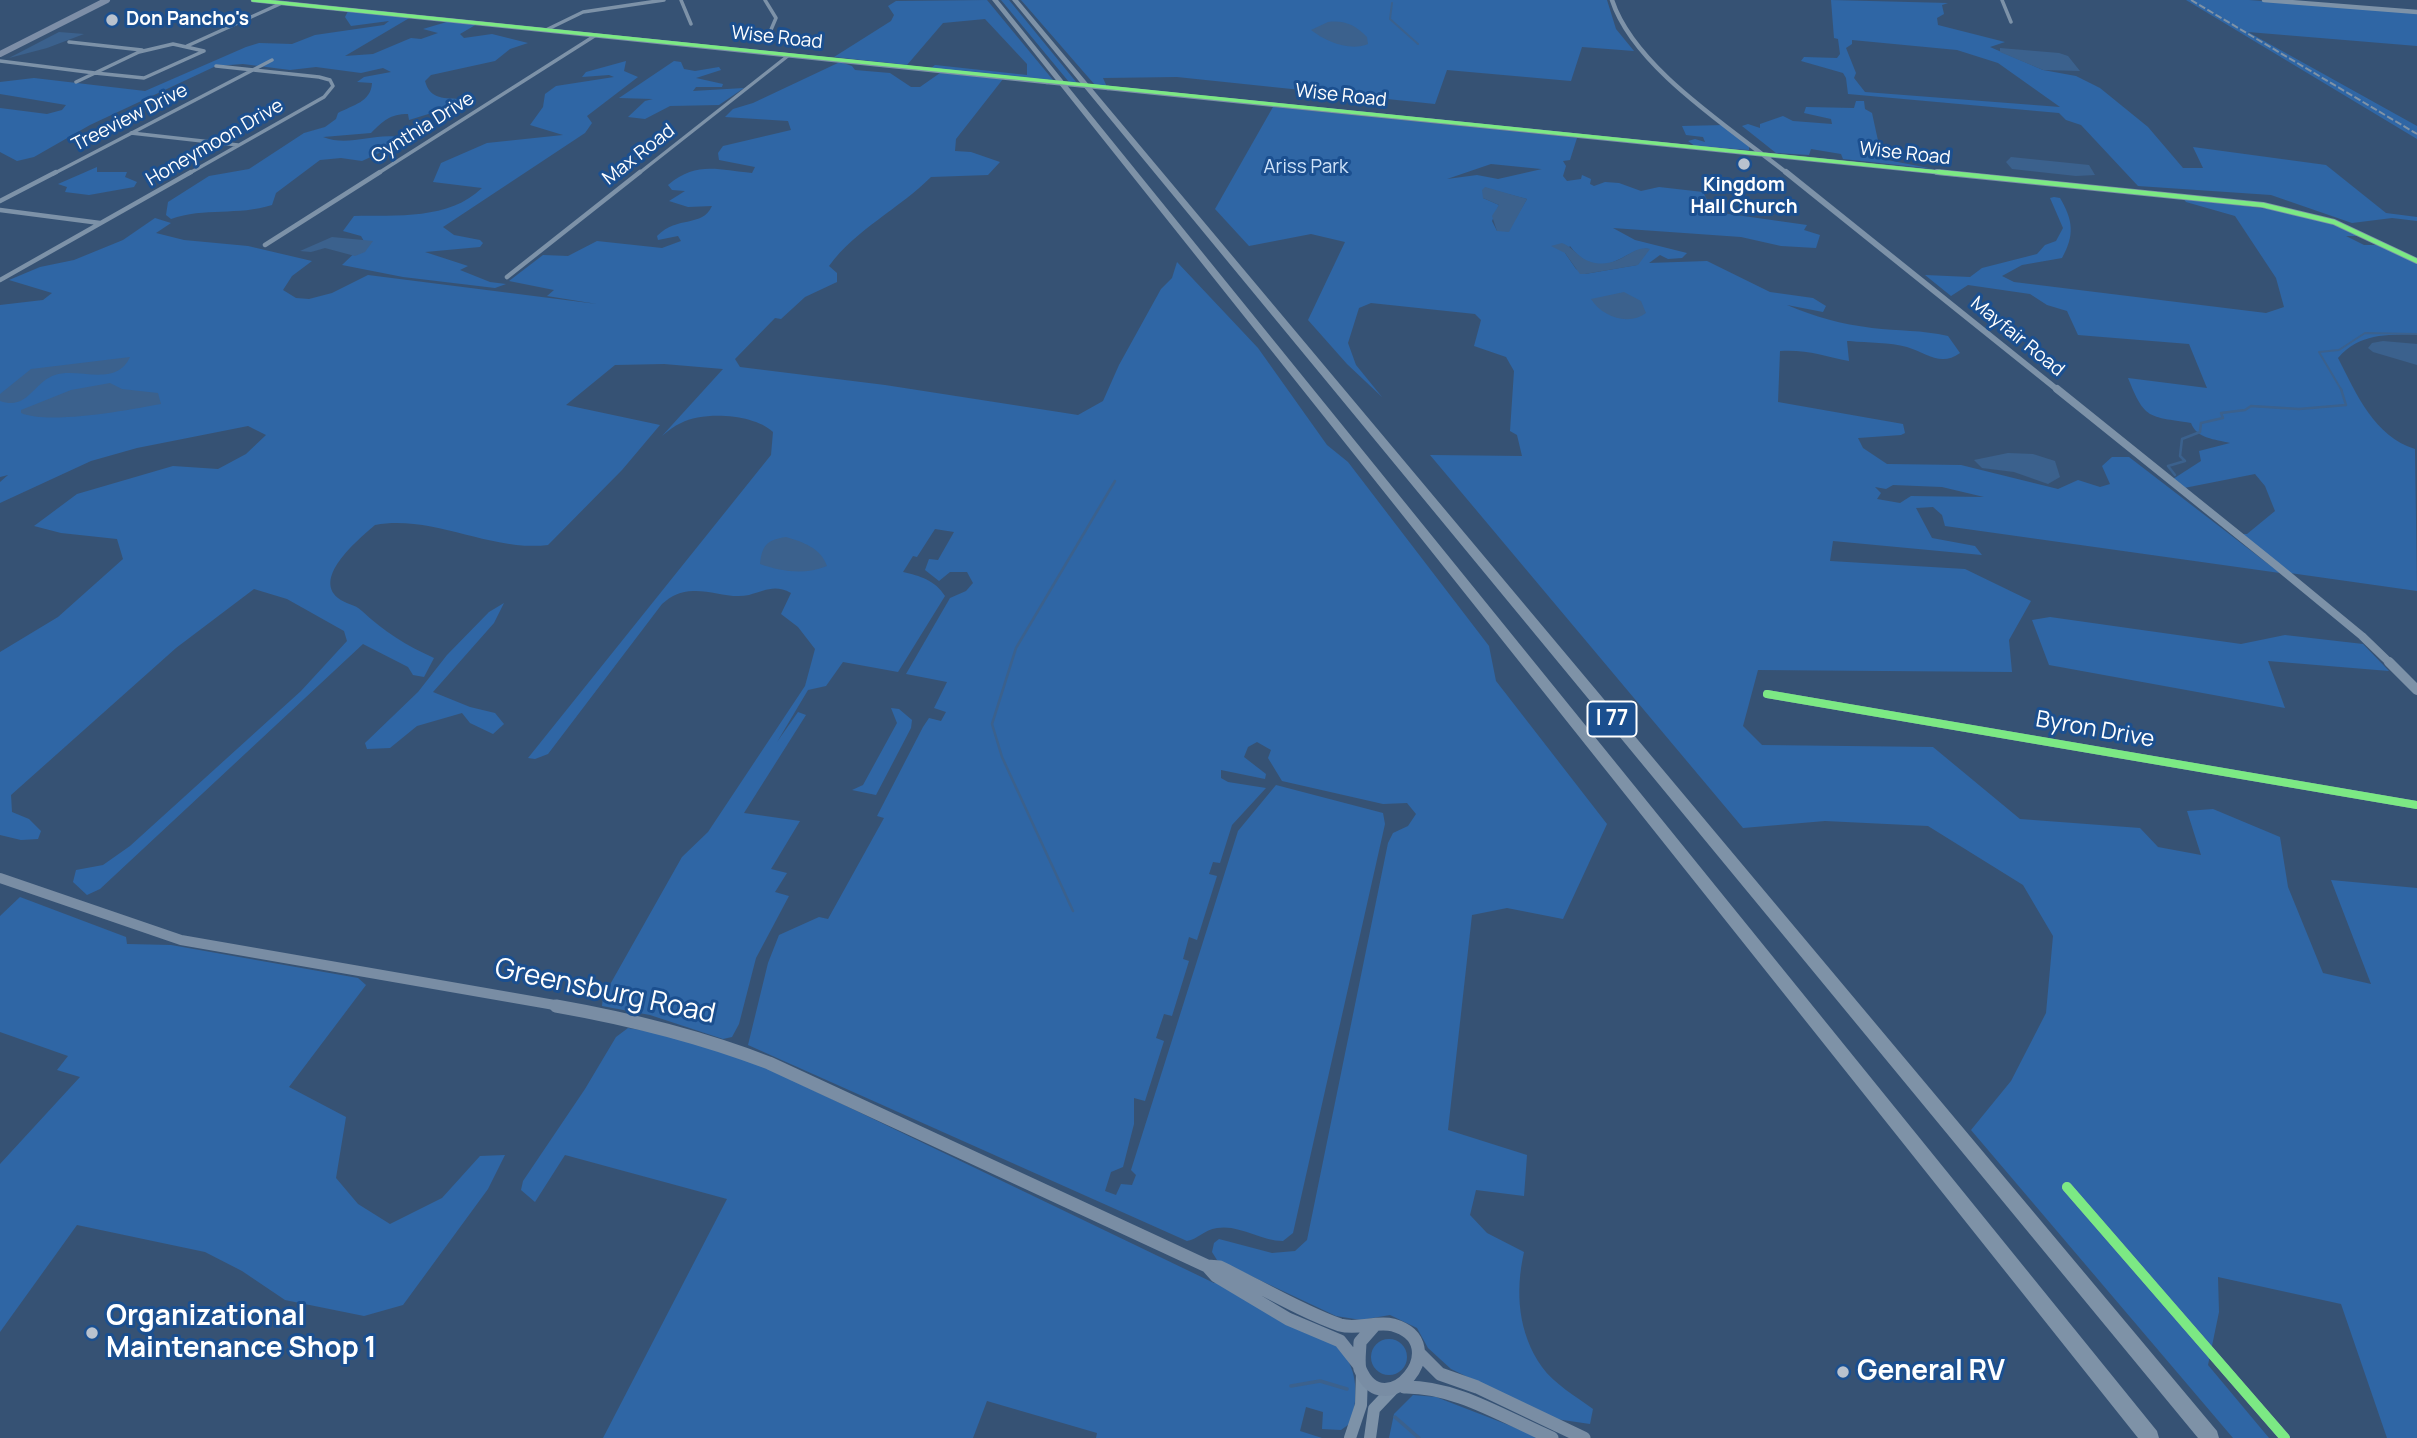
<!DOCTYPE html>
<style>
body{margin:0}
canvas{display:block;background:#365274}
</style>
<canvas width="2417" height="1438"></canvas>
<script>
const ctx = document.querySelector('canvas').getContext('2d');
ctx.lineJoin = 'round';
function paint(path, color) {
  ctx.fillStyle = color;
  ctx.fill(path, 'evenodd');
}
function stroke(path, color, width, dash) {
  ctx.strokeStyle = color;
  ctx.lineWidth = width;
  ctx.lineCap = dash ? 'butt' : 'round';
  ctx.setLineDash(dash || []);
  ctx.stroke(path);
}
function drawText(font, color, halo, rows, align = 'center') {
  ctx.font = font + ' Manrope,sans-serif';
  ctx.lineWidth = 6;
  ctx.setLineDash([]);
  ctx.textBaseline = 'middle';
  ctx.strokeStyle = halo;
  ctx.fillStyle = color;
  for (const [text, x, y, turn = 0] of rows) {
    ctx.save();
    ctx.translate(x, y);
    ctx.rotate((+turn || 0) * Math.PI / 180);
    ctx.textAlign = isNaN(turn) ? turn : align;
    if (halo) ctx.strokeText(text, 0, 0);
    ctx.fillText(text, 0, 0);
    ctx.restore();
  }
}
paint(new Path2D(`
 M987 0 1053 80 931 68 935 65 1027 75V64L985 19 943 23 907 65 834 57 891 21 894 15 888 6 896 1Z
 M1001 0H1009L1077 83 1069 82Z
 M1021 0H1607L1616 29 1634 51 1582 47 1571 81 1447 70 1435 104 1177 77 1103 78 1107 87 1095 85Z
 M1831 0 1948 3 1942 5 1944 14 1937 18 1938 25 2005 42 1990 47 2043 70 2076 76 2100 88 2148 127 2183 168H2203L2193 147 2326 165 2386 213 2417 217V221L2392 218 2352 223 2271 195 2138 186 2081 125 2066 120 2059 113 1848 94 1846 78 1843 73 1801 61 1804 57 1837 58 1840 54 1838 39 1834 38ZM1852 40 1957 50 1998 63 2060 107 1865 92 1854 78 1856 73 1846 48 1852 44Z
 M2186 0H2249L2417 13V46L2248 32 2417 126V139Z
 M348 11 411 17 345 56 373 54 411 38 421 39 438 33 423 29 450 21 477 24 460 34 464 38 492 34 528 43 510 49 495 61 431 75 425 81C430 100 445 98 462 99L451 107 409 120 408 114C390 114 383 121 371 133L323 137C350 148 376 131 403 138L397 145 362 161 341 158 320 160 276 193 272 205C238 216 204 207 171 219L166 215 168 202 209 176 249 169 304 133 325 127 336 119 338 113C353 105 371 102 372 83L357 82 364 77 391 72 383 68 361 73 316 67 290 70 243 64 216 66 90 125 34 157 17 161 0 152V108L47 114 62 110 66 105 0 94V82L34 78 145 91 246 47 259 43 292 44 315 35 384 25 389 21 351 26 345 17Z
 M626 61 624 71 638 77 587 116 592 123 585 133 443 227 454 235 480 240 483 243 480 247 425 252 468 266 460 270 490 282 506 284 495 288 403 277 342 265 365 243 361 236 343 231 354 216C397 215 449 220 482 188L433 182 441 163 487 143 563 135 530 125 543 107 545 94 556 86 614 77 609 75 582 77 586 72Z
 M674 61 681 62 684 69 695 71 719 67 721 70 696 78 723 84 722 87H696L693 91 744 88 719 105 670 106 645 119 628 117 645 101 653 99 619 98Z
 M840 62 852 66 855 70 890 73 911 87H920L940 73 1003 79 956 139 955 151 971 152 1000 162 988 175 931 177C899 209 856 229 829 266L837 273V282L805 297 781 319 775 318 735 359 740 367 885 385 1078 415 1103 401 1119 365 1161 289 1172 278 1177 262 1258 348 1327 445 1348 462 1489 646 1496 681 1607 824 1563 919 1507 908 1472 915 1448 1130 1527 1155 1524 1196 1476 1190 1470 1215 1487 1233 1524 1252C1515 1292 1518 1333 1542 1367 1554 1384 1577 1397 1593 1409L1590 1424 1556 1419 1451 1369 1428 1348 1417 1328 1390 1315 1361 1320 1336 1316 1217 1260 1212 1252 1214 1243 1219 1239 1272 1253 1295 1251 1307 1240 1388 843 1393 833 1408 826 1416 814 1407 803 1383 804 1282 781 1268 758 1271 750 1257 742 1248 747 1244 757 1266 774 1265 779 1221 770V778L1228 782 1266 788 1232 825 1220 863 1213 862 1209 874 1217 876 1197 940 1189 937 1183 959 1189 961 1172 1016 1164 1014 1156 1038 1164 1041 1145 1101 1134 1098V1124L1123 1167 1111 1172 1105 1191 1116 1195 1121 1184 1132 1185 1136 1175 1131 1170 1238 831 1276 785 1383 813 1385 824 1293 1233 1283 1241C1261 1241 1239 1224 1217 1228 1204 1230 1198 1239 1187 1241L748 1045 768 963 779 935 819 917 828 919 884 818 877 816 923 727 929 718 941 721 946 712 934 708 947 682 906 674 950 598 966 591 973 583 967 572H950L939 581 925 570 929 559 938 560 954 532 935 529 917 557 913 556 903 572C920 576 935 580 945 596L898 672 843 662 826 686 808 690 777 742 798 712 806 715 744 813 800 821 771 869 787 873 775 892 789 896 756 958 739 1024 732 1037 723 1039 650 1015 602 1006 603 997 682 857 708 832 805 686 815 649 798 627 781 614 791 593C774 584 765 591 749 595 730 599 711 590 693 591 681 591 671 596 662 604L548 754 535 759 528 758 771 455 773 432C754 414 704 411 681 423 674 426 668 431 662 436L723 369 664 364 615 365 566 405 660 425 622 470 548 545C491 552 432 514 375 525 360 538 312 577 338 598 345 604 355 604 362 611 383 631 407 646 434 658L424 677 413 675 408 667 363 644 100 889 87 895 73 882 76 870 103 865 130 846 301 691 347 641 344 631 287 599 254 589 176 648 11 795 12 812 29 819 41 831 38 839 21 840 0 835V652L58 617 123 559 117 539 61 533 34 526 77 494 173 466 218 469 246 454 266 435 248 426 137 448 91 461 0 503V482L8 475 0 477V305L43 300 52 293 9 280 40 267 74 260 123 240 155 218 171 223 156 233 184 240 248 246 312 261 292 276 283 290 296 298 309 299 332 293 368 275 597 304 547 296 554 290 509 281 543 255 568 256 597 241 662 248 681 241 678 236 658 240 657 236C678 215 702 228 712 206L688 207 669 201 685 191 672 190 668 185C697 161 717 170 752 173L755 167 719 160 718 153 723 146 791 130 788 121 725 117 733 109 753 103Z
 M1856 101H1864L1865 109 1872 113 1882 159 1934 169 1843 159 1841 154 1811 149 1809 155 1776 153 1742 126 1748 124 1760 128V124L1783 116 1793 121 1832 124 1831 119 1804 113 1806 107 1854 108Z
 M1273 107 1577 138 1570 160 1563 161 1566 166 1563 176 1567 181 1581 179 1582 175 1591 179 1590 184 1594 186 1605 182 1619 183 1641 191 1659 187 1703 192 1707 200 1698 202 1718 205 1722 213 1807 225 1804 230 1820 235 1816 248 1781 246 1741 237 1613 228 1635 240 1687 253 1682 258 1668 259 1660 255 1649 263 1707 261 1770 292 1813 298 1826 306 1823 312 1787 305C1815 317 1841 324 1872 328 1898 331 1922 330 1948 336L1960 353C1941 367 1926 353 1907 347 1890 342 1868 343 1850 341H1847L1849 361C1825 356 1805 349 1780 351L1778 402 1903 424 1905 433 1901 435 1858 438 1863 448 1887 464 1961 465 2058 489 2078 480 2100 487 2110 484 2102 466 2112 457H2129L2280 573 1945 526 1942 515 1933 507 1916 508 1932 538 1975 546 1982 555 1833 541 1830 561 1965 569 2031 601 2009 640 2012 672 1758 670 1743 726 1762 745 1933 747 2020 819 2140 828 2158 847 2201 855 2187 811 2213 809 2280 837 2288 887 2323 973 2371 984 2331 880 2417 888V1438H2387L2341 1304 2218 1277 2219 1312 2208 1365 2269 1438H2233L1971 1130 2011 1081 2046 1013 2053 936 2023 885 1928 826 1825 821 1743 828 1430 455 1522 456 1517 435 1510 431 1514 371 1506 357 1474 346 1481 320 1475 314 1371 303 1359 308 1348 343 1356 365 1382 397 1347 364 1308 320 1345 242 1311 234 1249 246 1215 209ZM1491 164 1541 169H1542L1498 179 1477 175 1447 179ZM1485 188 1527 199 1510 228 1497 231 1492 221 1499 205 1483 198ZM1570 246C1602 289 1626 245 1649 249L1637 265 1585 274 1576 269 1565 253ZM1893 485 1942 487 1984 497 1911 496 1900 503 1877 499 1881 493 1875 487 1886 489Z
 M1725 125 1749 145V150L1695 146 1688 141 1695 139 1705 142 1703 137 1686 135 1682 126Z
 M97 167V172H127L125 177 137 182 134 187 89 195 65 192 67 187 58 184Z
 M2054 197 2060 198C2073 220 2075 235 2062 258L2022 265 2002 276 2014 282 2266 313 2284 307 2276 278 2235 216 2186 202 2183 198 2307 214 2361 236H2346L2364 245H2379L2417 263V334C2385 335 2360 333 2338 358 2357 395 2374 436 2415 449L2417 591 2290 573 2241 534H2247L2275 511 2265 486 2255 474 2184 488 2173 479 2201 461 2199 451 2230 443C2215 439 2197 439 2191 423 2148 416 2145 420 2128 378L2207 388 2189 344 2078 335 2067 311 2047 305 2030 294 1968 285 1951 296 1925 275 1970 277 1982 268 2037 254 2045 245 2056 241 2063 228 2050 198Z
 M504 603 494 623 433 692 470 707 495 713 504 724 493 734 470 723 462 713 417 726 390 748 367 749 365 743 418 692 447 655 489 612Z
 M2050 617 2241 644 2285 635 2363 644 2389 671 2268 661 2285 708 2049 665 2032 620Z
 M891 708 899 709 912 720 911 728 876 795 852 790 863 785 897 723Z
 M20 897 126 937 127 944 171 945 358 978 366 985 289 1087 346 1117 336 1178 358 1204 390 1224 442 1198 480 1156 505 1155 488 1189 403 1305 364 1316 285 1300 242 1271 205 1252 77 1225 0 1332V1164L80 1077 57 1070 68 1056 0 1032V916Z
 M628 1028 672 1035 759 1064 1214 1283 1220 1282 1337 1344C1358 1369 1358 1391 1352 1422L1341 1430 1322 1429 1323 1412 1306 1407 1300 1431 1322 1438H1096L1097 1433 987 1401 973 1438H603L727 1199 565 1155 535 1202 521 1190 523 1181 585 1089 616 1037Z
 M1371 1357a18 18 0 1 1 36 0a18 18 0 1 1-36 0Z
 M1413 1395 1436 1397 1542 1438H1389L1394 1414Z`), '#2f66a5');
paint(new Path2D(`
 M1328 22C1345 20 1355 25 1367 37L1368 44C1350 52 1325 41 1311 30Z
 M59 32 84 34 47 48 9 58Z
 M2000 48 2059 53 2068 56 2080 71 2043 70 2000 52Z
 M2011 157 2089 165 2095 175 2076 176 2012 169 2006 162Z
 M1485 187 1527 199 1509 232 1497 231 1492 216 1499 205 1483 198 1482 190Z
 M332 237 373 241 365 252 355 256 325 248 311 252 300 251Z
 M1562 243C1573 247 1578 258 1591 262 1621 270 1631 244 1650 249L1638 265 1585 274H1580L1565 253 1551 246Z
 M1624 292 1641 301 1646 313C1629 326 1602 317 1591 299Z
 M2383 341 2417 344V365L2373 352 2368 348 2372 343Z
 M130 357C116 388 78 367 55 375 33 382 28 411 0 401V394L31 369Z
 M110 383 122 389 158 393 161 404C129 410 49 425 21 413V410L71 390Z
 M2008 453 2033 454 2055 461 2060 477 2048 484 2014 472 1982 468 1974 460Z
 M786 537C803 542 821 548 827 566 805 575 783 572 760 564 762 545 767 540 786 537Z`), '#3b618d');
stroke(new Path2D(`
 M1392 3 1390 19 1418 44
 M2342 391 2319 352 2339 350 2365 333 2417 334`), '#3b618d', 2);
stroke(new Path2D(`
 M2175 475 2168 466 2185 461 2180 456 2182 439 2200 432 2201 423 2223 418 2221 413 2245 410 2251 406 2299 409 2346 405 2341 389
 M1073 911 1002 757 992 724 1016 648 1115 481`), '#3b618d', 2.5);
stroke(new Path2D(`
 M1291 1386 1320 1381 1347 1389
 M1395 1417 1419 1438`), '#3b618d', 3.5);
stroke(new Path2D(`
 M681 0 691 24
 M765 0 776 18 770 32
 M2002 0 2011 22
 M219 14 210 18 241 22
 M546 30 583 12 664 0
 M69 42 142 50
 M173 44 204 51 144 78 95 73 139 52Z
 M187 46 282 3
 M0 61 95 73
 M76 82 95 73
 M131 133 238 145
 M53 174 272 60
 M188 174 324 97 333 86 330 80 319 77 216 66
 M377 174 596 35
 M638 174 789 55`), '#7d92a8', 3.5);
stroke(new Path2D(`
 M0 201 56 172
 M0 210 100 223
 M265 245 380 172
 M507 277 640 172
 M0 280 191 172`), '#7d92a8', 4.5);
stroke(new Path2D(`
 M1767 694 2417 805`), '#7d92a8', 8);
stroke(new Path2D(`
 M2067 1187 2285 1438`), '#7d92a8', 10);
stroke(new Path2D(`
 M253 0 1047 82
 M1612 0C1634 68 1732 129 1788 174
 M2264 0 2417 12
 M1108 88 1955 174`), '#7d92a8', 4.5);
stroke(new Path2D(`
 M1786 172 2059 391
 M1937 172 2263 205 2334 222 2417 261`), '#7d92a8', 6);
stroke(new Path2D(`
 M2057 389 2277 566 2362 636 2391 664`), '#7d92a8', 8);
stroke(new Path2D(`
 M2389 662 2417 690`), '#7d92a8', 10);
stroke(new Path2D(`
 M1350 1438 1361 1405 1362 1374
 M1370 1438 1374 1409 1393 1389`), '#7d92a8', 12);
stroke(new Path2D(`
 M0 878 181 940 566 1007`), '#798da4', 10);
stroke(new Path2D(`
 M556 1006C630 1019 699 1036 769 1063L1207 1266 1216 1276 1288 1319 1340 1341 1359 1365
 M1207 1266 1220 1267C1257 1285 1302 1312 1340 1325 1357 1330 1376 1321 1393 1325 1456 1343 1385 1428 1360 1369 1358 1362 1360 1349 1360 1342L1374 1326
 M1419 1353 1440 1374 1477 1387 1584 1438
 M1404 1387C1456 1386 1505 1418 1552 1438`), '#798da4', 13);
stroke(new Path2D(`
 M0 54 107 0`), '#7d8ea7', 6);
paint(new Path2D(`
 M992 0H998L2157 1431 2159 1438H2138Z
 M1012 0H1018L2217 1431 2219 1438H2198Z`), '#7e92a7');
stroke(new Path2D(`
 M2191 0 2417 134`), '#7e92a7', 2, [7, 2.5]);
stroke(new Path2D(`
 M1047 82 1108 88`), '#7d92a8', 4.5);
stroke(new Path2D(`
 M253 0 1957 174`), '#7ce984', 3.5);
stroke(new Path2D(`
 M1939 172 2263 205 2334 222 2417 261`), '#7ce984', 4.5);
stroke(new Path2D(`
 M1767 694 2417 805`), '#7ce984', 8);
stroke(new Path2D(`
 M2067 1187 2285 1438`), '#7ce984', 10);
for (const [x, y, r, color] of [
 [112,20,7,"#b9c2ce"],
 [1744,164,7,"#b9c2ce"],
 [92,1333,7,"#b9c2ce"],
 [1843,1372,7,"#b9c2ce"]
]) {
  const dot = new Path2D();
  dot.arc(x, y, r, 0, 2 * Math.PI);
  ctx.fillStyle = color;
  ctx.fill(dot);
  stroke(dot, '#1b4f8f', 2.5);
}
drawText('bold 19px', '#fff', '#1b4f8f', [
 ["Don Pancho's",126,20],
 ["Kingdom",1744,186,"center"],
 ["Hall Church",1744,208,"center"]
], 'left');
drawText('19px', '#fff', '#1b4f8f', [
 ["Wise Road",777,38,6],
 ["Wise Road",1341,96,6],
 ["Treeview Drive",130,118,-27],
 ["Cynthia Drive",423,128,-32],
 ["Honeymoon Drive",215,143,-30],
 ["Wise Road",1905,154,6],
 ["Max Road",639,155,-38],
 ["Mayfair Road",2017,337,39]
]);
drawText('19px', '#cfe3fa', '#1b4f8f', [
 ["Ariss Park",1306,168]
]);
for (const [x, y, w] of [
 [1612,719,49]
]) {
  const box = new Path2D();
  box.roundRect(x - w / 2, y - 17.5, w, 35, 5);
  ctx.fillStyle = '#1b4f8f';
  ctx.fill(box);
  stroke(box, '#fff', 2);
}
drawText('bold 21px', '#fff', null, [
 ["I 77",1612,719]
]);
drawText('23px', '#fff', '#1b4f8f', [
 ["Byron Drive",2095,730,10]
]);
drawText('28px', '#fff', '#1b4f8f', [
 ["Greensburg Road",605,992,12]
]);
drawText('bold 28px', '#fff', '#1b4f8f', [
 ["Organizational",106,1317],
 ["Maintenance Shop 1",106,1349],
 ["General RV",1857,1372]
], 'left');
</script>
